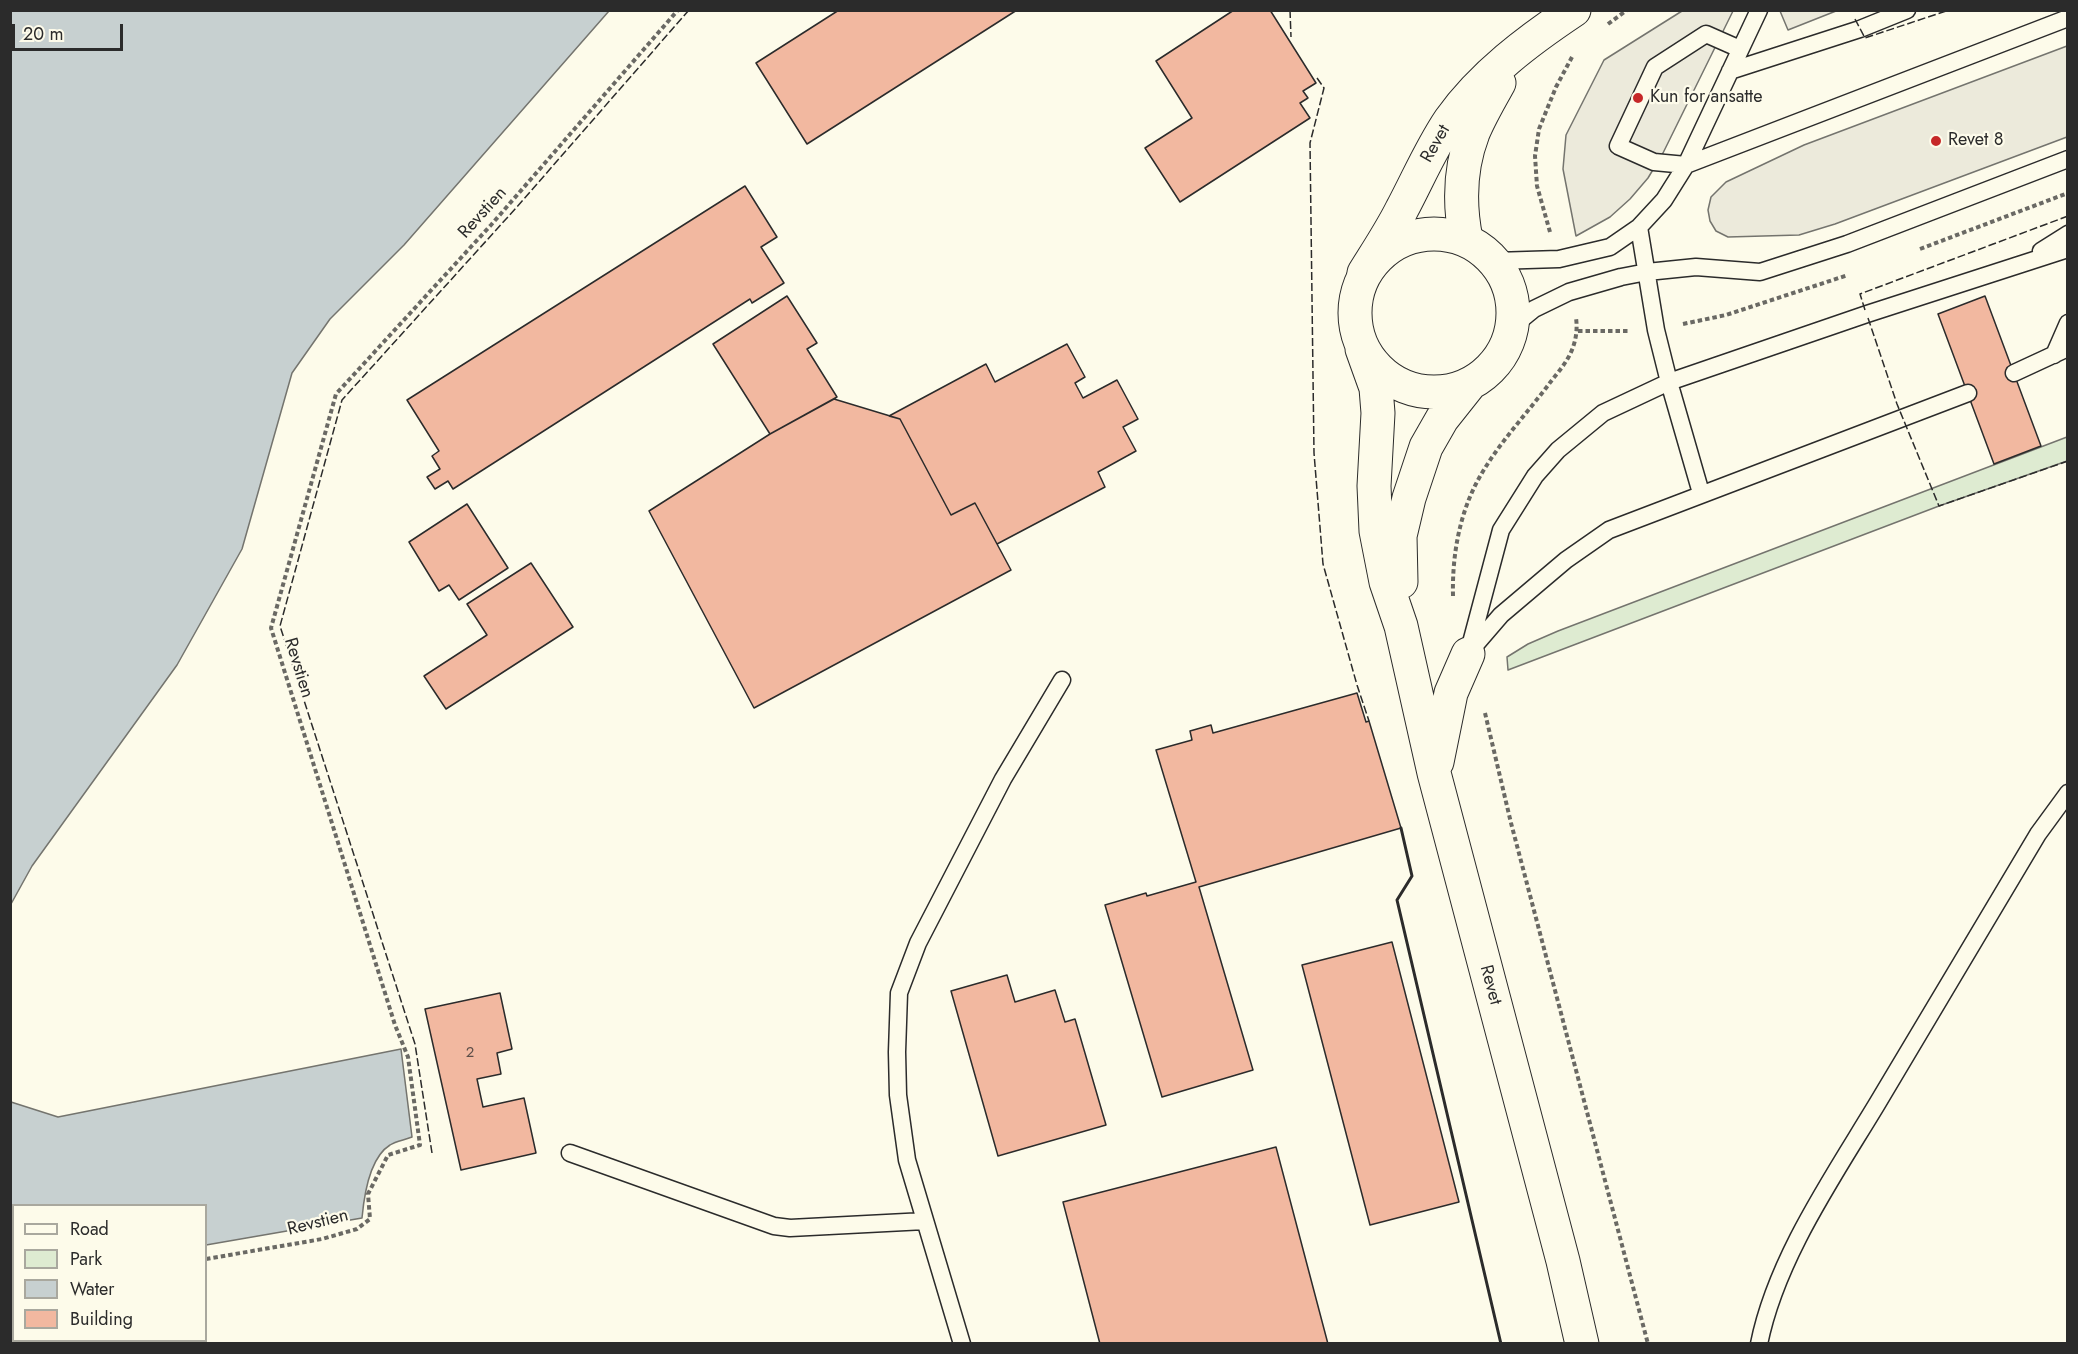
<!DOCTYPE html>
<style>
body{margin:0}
#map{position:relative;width:2078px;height:1354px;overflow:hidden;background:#fdfbea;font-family:Jost,sans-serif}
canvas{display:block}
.frame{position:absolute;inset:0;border:12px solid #2b2b2b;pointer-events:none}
.legend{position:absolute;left:12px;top:1204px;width:195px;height:138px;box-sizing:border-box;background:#fdfbea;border:2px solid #a9a89e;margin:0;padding:8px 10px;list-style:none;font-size:18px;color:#2b2b2b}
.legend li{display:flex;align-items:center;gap:12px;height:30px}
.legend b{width:30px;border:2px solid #a9a89e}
.scale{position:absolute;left:12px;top:24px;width:111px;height:27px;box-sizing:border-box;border:3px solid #2b2b2b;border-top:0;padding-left:8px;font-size:18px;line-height:21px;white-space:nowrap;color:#2b2b2b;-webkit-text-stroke:4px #fdfbea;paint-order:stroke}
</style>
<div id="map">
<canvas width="2078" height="1354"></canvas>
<div class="frame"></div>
<ul class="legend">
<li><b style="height:8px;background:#fdfbea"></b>Road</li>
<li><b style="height:16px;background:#deebd1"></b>Park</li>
<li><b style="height:16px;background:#c7d0d0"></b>Water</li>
<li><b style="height:16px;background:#f2b8a0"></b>Building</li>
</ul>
<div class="scale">20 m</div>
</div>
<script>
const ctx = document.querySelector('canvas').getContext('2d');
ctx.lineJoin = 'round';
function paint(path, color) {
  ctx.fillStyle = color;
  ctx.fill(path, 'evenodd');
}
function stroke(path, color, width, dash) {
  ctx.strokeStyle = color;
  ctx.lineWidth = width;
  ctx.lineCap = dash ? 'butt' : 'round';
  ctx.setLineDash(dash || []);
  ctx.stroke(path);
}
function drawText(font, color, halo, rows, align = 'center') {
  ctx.font = font + ' Jost,sans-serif';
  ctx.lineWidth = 4.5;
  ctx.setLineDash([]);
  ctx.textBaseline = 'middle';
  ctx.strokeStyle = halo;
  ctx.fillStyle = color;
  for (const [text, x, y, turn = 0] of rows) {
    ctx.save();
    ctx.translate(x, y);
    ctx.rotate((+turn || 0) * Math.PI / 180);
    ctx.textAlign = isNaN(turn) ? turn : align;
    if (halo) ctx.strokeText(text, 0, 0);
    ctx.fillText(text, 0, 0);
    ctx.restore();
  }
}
const green = new Path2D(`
 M2067 437V461L1939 506 1508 670 1507 657 1528 644 1558 631Z`);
paint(green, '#deebd1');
stroke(green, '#74746e', 1.5);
const parking = new Path2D(`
 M1682 11H1733L1663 153 1648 178 1630 199 1610 217 1576 236 1563 169 1566 135 1604 60Z
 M1780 11H1836L1788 30Z
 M2067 46V137L1835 224 1799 235 1728 237 1716 231 1710 221 1708 210 1711 197 1726 182 1804 145Z`);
paint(parking, '#eceadb');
stroke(parking, '#74746e', 1.5);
const water = new Path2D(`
 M11 10 609 11 404 245 330 319 292 373 242 549 177 665 32 866 11 904Z
 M401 1049 412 1137C405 1140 396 1141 390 1145 369 1158 364 1196 362 1218L206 1245V1206H14L13 1238H11V1102L58 1117Z`);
paint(water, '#c7d0d0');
stroke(water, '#74746e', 1.5);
const building = new Path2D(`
 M839 10H1017L807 144 756 63Z
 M1234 10H1270L1316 83 1303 91 1308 98 1300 103 1310 118 1180 202 1145 148 1192 118 1156 61Z
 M745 186 777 237 761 247 784 283 752 303 750 299 453 489 448 481 435 489 427 477 440 469 432 456 439 451 407 400Z
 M787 296 817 343 807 349 837 397 770 434 713 344Z
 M1985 296 2041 446 1994 464 1938 314Z
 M1067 344 1085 377 1075 383 1083 398 1117 380 1138 419 1123 427 1136 451 1098 472 1105 487 997 544 975 503 951 515 900 419 889 416 986 364 995 382Z
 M834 399 900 419 951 515 975 503 1011 570 754 708 649 511 770 434Z
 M467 504 508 568 459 600 449 585 439 591 409 542Z
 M531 563 573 627 446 709 424 676 487 635 467 604Z
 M1357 693 1366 722 1369 721 1401 828 1199 887 1253 1070 1162 1097 1105 905 1146 893 1147 896 1196 882 1156 750 1192 740 1190 731 1211 725 1213 733Z
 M1392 942 1459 1202 1370 1225 1302 965Z
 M1007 975 1015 1002 1055 990 1065 1022 1075 1019 1106 1125 998 1156 951 991Z
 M500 993 512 1049 497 1053 501 1074 477 1079 483 1107 524 1098 536 1153 461 1170 425 1009Z
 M1276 1147 1328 1344H1100L1063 1202Z`);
paint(building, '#f2b8a0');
stroke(building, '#2b2b2b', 1.5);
const service = new Path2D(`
 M1740 49 1706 34 1655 67 1618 146 1654 162 1686 165 2068 18
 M1730 71 1860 29 1907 10
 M1639 227 1656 330 1669 382 1701 493
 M2041 251 2068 234
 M1495 261 1559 259 1610 247 1639 227 1664 200 1686 165 1759 10
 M1512 327 1534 309 1569 292 1621 277 1647 272 1696 267 1760 272 1847 244 2068 159
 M2054 355 2068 323
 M2014 373 2068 348
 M1470 651 1501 615 1566 560 1609 530 1968 393
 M1468 654 1501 530 1535 476 1558 450 1603 413 1669 382 1867 314 2068 249
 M570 1153 774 1226 790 1228 925 1221
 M962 1344 907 1160 898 1095 897 1052 899 993 918 943 1003 779 1062 680
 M1759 1344C1776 1259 1833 1177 1877 1104 1931 1014 1984 924 2038 834L2068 793`);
const tertiary = new Path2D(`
 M1466 239C1459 204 1460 167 1473 133 1480 116 1490 99 1499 83
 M1364 273C1377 252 1391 231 1402 209 1418 179 1431 148 1450 120 1482 75 1529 40 1574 10`);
const trunk = new Path2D(`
 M1355 313a79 79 0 1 1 158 0a79 79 0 1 1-158 0Z
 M1362 349 1376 388 1378 413 1374 486 1376 531 1386 582 1401 626 1434 773 1563 1261 1582 1344
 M1401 582 1400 536 1409 498 1426 447 1442 419 1469 385
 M1437 762 1451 693 1468 654`);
stroke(service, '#2b2b2b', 19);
stroke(tertiary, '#2b2b2b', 35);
stroke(trunk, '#2b2b2b', 35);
stroke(new Path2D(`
 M1608 24 1627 10
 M1550 232 1537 186 1535 156 1539 129 1556 87 1572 57
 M1920 249 2068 193
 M1683 324 1726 315 1848 275
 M1578 331H1628
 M1453 596C1452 557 1459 515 1478 480 1497 445 1525 416 1549 384 1555 376 1563 367 1568 358 1575 346 1578 332 1576 318
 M1485 713 1511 823 1648 1344
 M206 1259 322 1239 357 1229 370 1219 368 1194 388 1155 420 1145 408 1057 395 1025 271 628 336 394 491 225 678 10
 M106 1344 109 1340`), '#6a6964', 4, [4.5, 3]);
stroke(service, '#fdfbea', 16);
stroke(tertiary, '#fdfbea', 33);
stroke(trunk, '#fdfbea', 33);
stroke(new Path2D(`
 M1290 10 1291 37
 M1855 19 1865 38 1949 10
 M1317 78 1324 88 1310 143 1314 453 1323 564 1357 685 1369 721
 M1865 310 1860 294 2068 216
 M1868 318 1897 404 1939 506 2068 461
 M432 1153 415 1044 280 626 342 400 516 208 689 10`), '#2b2b2b', 1.5, [8, 3]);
stroke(new Path2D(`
 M1401 828 1412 876 1397 900 1501 1344`), '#2b2b2b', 3);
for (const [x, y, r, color] of [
 [1638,98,6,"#c62828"],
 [1936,141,6,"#c62828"]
]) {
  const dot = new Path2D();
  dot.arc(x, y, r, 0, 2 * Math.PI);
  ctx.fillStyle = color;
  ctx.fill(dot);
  stroke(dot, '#fdfbea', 2);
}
drawText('15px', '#5d4e48', null, [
 ["2",470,1053]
]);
drawText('18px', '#2b2b2b', '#fdfbea', [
 ["Kun for ansatte",1650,98],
 ["Revet 8",1948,141]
], 'left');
drawText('18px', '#2b2b2b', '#fdfbea', [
 ["Revet",1436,144,-60],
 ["Revstien",483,213,-48],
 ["Revstien",298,668,73],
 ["Revet",1490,985,75],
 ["Revstien",318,1223,-14]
]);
</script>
